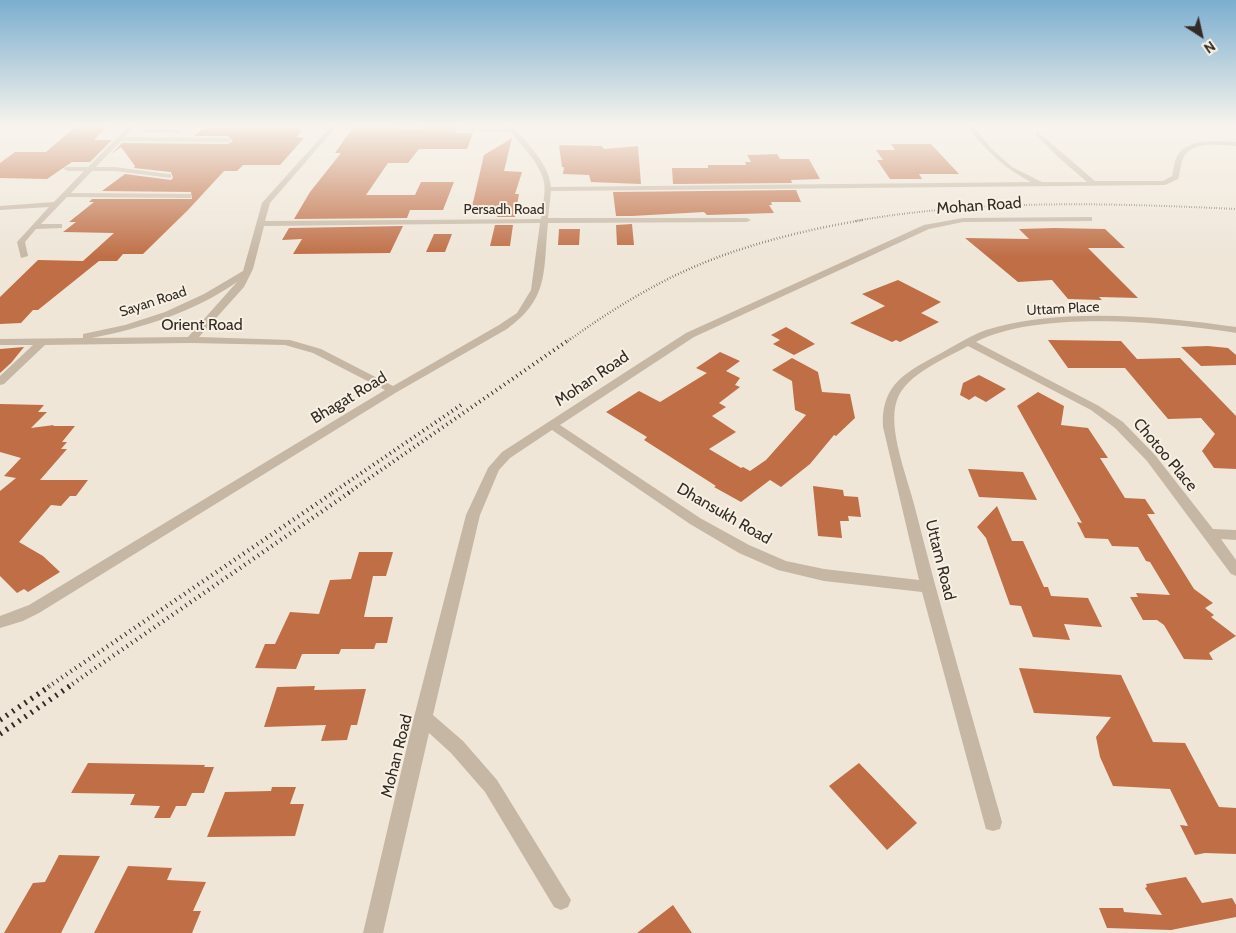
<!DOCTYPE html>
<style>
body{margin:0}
#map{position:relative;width:1236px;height:933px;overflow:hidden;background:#efe6d8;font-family:Cabin,sans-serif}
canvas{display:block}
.north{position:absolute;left:1176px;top:10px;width:50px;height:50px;-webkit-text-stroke:4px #f7f0e3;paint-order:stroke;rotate:145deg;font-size:14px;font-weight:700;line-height:20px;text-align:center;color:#322b26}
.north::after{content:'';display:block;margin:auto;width:18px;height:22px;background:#322b26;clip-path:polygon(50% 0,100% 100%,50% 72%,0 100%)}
</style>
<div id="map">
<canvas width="1236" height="933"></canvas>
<div class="north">N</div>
</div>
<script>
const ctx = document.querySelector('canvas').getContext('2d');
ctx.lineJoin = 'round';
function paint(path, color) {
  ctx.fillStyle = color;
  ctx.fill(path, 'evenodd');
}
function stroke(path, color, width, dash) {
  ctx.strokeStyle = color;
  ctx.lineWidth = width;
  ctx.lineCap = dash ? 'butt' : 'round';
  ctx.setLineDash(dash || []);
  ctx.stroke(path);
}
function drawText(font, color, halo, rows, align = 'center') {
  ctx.font = font + ' Cabin,sans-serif';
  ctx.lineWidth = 4;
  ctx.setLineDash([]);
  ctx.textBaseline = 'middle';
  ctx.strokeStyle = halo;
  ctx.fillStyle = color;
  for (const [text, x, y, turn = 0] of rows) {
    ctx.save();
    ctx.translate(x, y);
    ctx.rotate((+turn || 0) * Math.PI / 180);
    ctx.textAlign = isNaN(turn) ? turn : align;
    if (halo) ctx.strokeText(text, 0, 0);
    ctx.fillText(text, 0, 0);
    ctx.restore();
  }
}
paint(new Path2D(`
 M76 126H108L94 140H112L90 162H72L47 179 0 178V163L15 152H46Z
 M354 126 419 129 421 126H476H459L455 130 457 133H473L467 149H419L408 163H388L366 195H415L421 182H454L443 210H410L407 218 294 219 310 192 341 153H335Z
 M204 128H301L298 131H303L296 137 304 138 280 165H243L237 171H224L188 210 143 254H123L117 261H99L38 310H33L21 323 0 324V297L38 260 83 261 114 233 63 232 76 222H69L94 202H89L92 199H192L191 192 102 191 125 174 171 180 173 178 171 172 134 168 135 166 121 147 111 154 122 143 228 144 233 141 228 136H194Z
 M512 138 504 171 522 172 515 194H519L515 217H497L499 211H471L484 155Z
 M891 144H931L959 174H919L922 179H890L877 160H883L876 150H895Z
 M559 145 602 146 604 149 638 146 641 184 591 182 589 175 563 174 564 167H562Z
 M777 154 780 159H809L820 179 791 180 792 183 673 184 672 168H708V165H746L745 162H751L747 155Z
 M796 190 801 202H771L772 205H769L774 213 707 215 704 212 632 216H616L613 192Z
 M632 224 634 245H617L616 225Z
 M495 225H513L510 246H490Z
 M403 226 390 253 293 254 302 239 282 240 289 228Z
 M1054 228 1105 229 1125 248H1088L1138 298 1099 297 1102 300 1068 299 1052 280 1018 282 965 238 1029 239 1019 229Z
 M559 229H580L579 245H558Z
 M434 234H452L445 252H426Z
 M898 280 941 302 921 313 939 322 900 342 896 340 892 342 850 323 885 306 862 294Z
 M786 327 807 339 815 344 794 355 773 344 780 340 771 335Z
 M1048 340 1121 341 1137 359 1180 358 1236 416V469L1214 468 1202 451 1215 434 1201 418 1168 419 1125 368H1068Z
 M1208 346 1228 348 1236 355V365L1201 366 1181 347Z
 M24 347 11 363 0 373V349Z
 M720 352 740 361 726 371 740 378 735 385 740 387 719 403 726 407 712 416 736 432 709 449 741 468 743 467 750 471 766 460 806 415 795 410 792 381 772 370 792 358 818 372 822 392 850 394 855 418 836 436 834 435 810 464 781 487 770 480 741 502 714 487 716 486 644 440 647 437 606 412 639 391 660 402 707 373 696 368Z
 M979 375 1006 389 986 402 975 396 969 400 960 395 963 383Z
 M1038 392 1064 406 1061 425 1088 428 1108 458H1100L1125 498 1145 499 1155 514H1147L1194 589 1213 603 1205 608 1214 615 1211 617 1236 636 1209 653 1213 660 1184 659 1164 625 1157 620H1143L1130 597H1138L1136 593 1170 595 1150 562 1146 561 1138 547 1112 546 1108 539 1085 538 1077 522 1082 523 1017 406Z
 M0 404 44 405 38 412H47L31 428 54 425 53 426H75L62 442H67L61 449H67L40 480H88L76 496H70L61 506 51 505 19 542 43 556 60 572 28 592 24 589 17 593 0 576V491L16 478 4 476 21 458 0 452Z
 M968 469 1023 472 1037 500 979 497Z
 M813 486 843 490 844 496 858 497 861 517 848 516 849 521H840L842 538 818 536Z
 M997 506 1012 541H1023L1044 587H1048L1051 596 1088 598 1102 627 1064 624 1070 640 1033 637 1021 606 1010 605 986 538 977 527Z
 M359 552H393L386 576H373L364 617H393L387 643H376L374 649H341L339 654H302L296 669 255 668 265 644H275L290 612 319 614 330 580 351 579Z
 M1019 668 1121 675 1153 742 1185 743 1219 807 1236 808V854L1205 853 1195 855 1180 825 1188 826 1170 789 1113 786 1100 757 1096 737 1111 717 1034 713Z
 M315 686 314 690 366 689 357 725H351L347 740 321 741 326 725 264 727 277 687Z
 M88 763 205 765 204 767H214L204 793H192L186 806H176L170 818H154L160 806 130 805 135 794 71 793Z
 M859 763 917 823 887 850 829 786Z
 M272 787H296L290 804H304L295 836 207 837 225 792 271 791Z
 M59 855 100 856 61 933H4L33 883 45 882Z
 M128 866 172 868 167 880 206 882 193 911H201L192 933H94Z
 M1186 877 1202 903 1232 898 1236 905V917L1171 930 1107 928 1099 908H1123L1124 912 1162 915 1145 888 1147 887 1146 884Z
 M673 905 692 933H637Z`), '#bf6e46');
paint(new Path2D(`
 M129 126H135L125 137 228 138 231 140 228 142 121 141 96 167H115L168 174H171V178L115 171H92L71 193 188 194H191V198L67 197 41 224H62V228L36 229 25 242 28 256 21 258 17 242 49 207 0 210V206L54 202 84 171H68L64 169 65 167H88Z
 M331 126H337L270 203 265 221 541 219C542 207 546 194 544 182 540 163 522 146 510 132L457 131 459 128H507L506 126H512C527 143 549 163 551 187L1031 182C1003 167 986 151 967 126H973L992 149 1012 167 1042 182H1087L1058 157 1035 134 1037 131 1095 181H1163L1172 176C1174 169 1174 159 1179 153 1191 138 1219 141 1236 142V146C1222 145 1195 141 1185 155 1180 161 1181 171 1178 179L1165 185 551 191 548 218H747L751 220 747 222 548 223C543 271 550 298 507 329L397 392 39 613 23 621 0 628V616L29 605 385 390 313 353 285 345 191 343 45 345 4 384 0 385V376L33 345H0V339L83 338V334L125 325 165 312 204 294 243 271 262 203ZM540 223 531 290 517 313 499 325 393 386 321 349 290 340 199 337 244 287 253 269 264 226ZM237 282 188 337 92 338C143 328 194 312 237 282Z
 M144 129H178L181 131 178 133 142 132Z
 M1089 217H1092V221L963 222 929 229 694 337 560 425 700 518 749 545 786 561 824 569 919 580 883 427C881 388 901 375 932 358 950 349 967 337 986 330 1056 307 1164 316 1236 327V333C1167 322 1038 310 976 342L1099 406 1123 422 1155 455 1213 529 1236 530V540L1221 539 1236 560V576L1231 574 1147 461 1115 428 1091 410 968 346C945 359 906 374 897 400 887 428 907 476 914 504 941 611 972 716 1002 822L1000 829 993 831 986 829 984 822 922 592 824 581 778 570 739 553 690 524 552 430 510 458 499 470 480 515 433 715 463 741 497 780 571 900 568 907 561 910 554 907 485 792 451 753 429 733 383 933H363L414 717 466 515 488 468 502 452 686 333 924 225 963 218Z`), '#c6b7a5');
stroke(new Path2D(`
 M855 221C981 199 1109 203 1236 209`), '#322b26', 2, [0.5, 2]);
stroke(new Path2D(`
 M568 341C601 317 636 295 672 277 731 248 798 231 863 220`), '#322b26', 2.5, [0.5, 2.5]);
stroke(new Path2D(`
 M332 493 464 403
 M348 493 570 339`), '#322b26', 4, [1, 4]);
stroke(new Path2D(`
 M48 687 334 492
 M68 687 350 492`), '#322b26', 4.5, [1, 4.5]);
stroke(new Path2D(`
 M0 720 50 686
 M0 734 70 686`), '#322b26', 5.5, [2, 5.5]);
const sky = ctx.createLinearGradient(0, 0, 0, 257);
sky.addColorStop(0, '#7baecf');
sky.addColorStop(0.49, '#f8f4ed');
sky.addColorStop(1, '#f8f4ed00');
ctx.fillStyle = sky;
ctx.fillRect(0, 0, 1236, 257);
drawText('14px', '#322b26', '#f7f0e3', [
 ["Persadh Road",504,210],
 ["Sayan Road",153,302,-18],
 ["Uttam Place",1063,309,-3]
]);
drawText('16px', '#322b26', '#f7f0e3', [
 ["Mohan Road",979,206,-4],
 ["Orient Road",202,325],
 ["Mohan Road",592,379,-34],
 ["Bhagat Road",349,398,-31],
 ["Chotoo Place",1165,455,50],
 ["Dhansukh Road",724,514,30],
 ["Uttam Road",940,560,76],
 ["Mohan Road",397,756,-76]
]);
</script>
